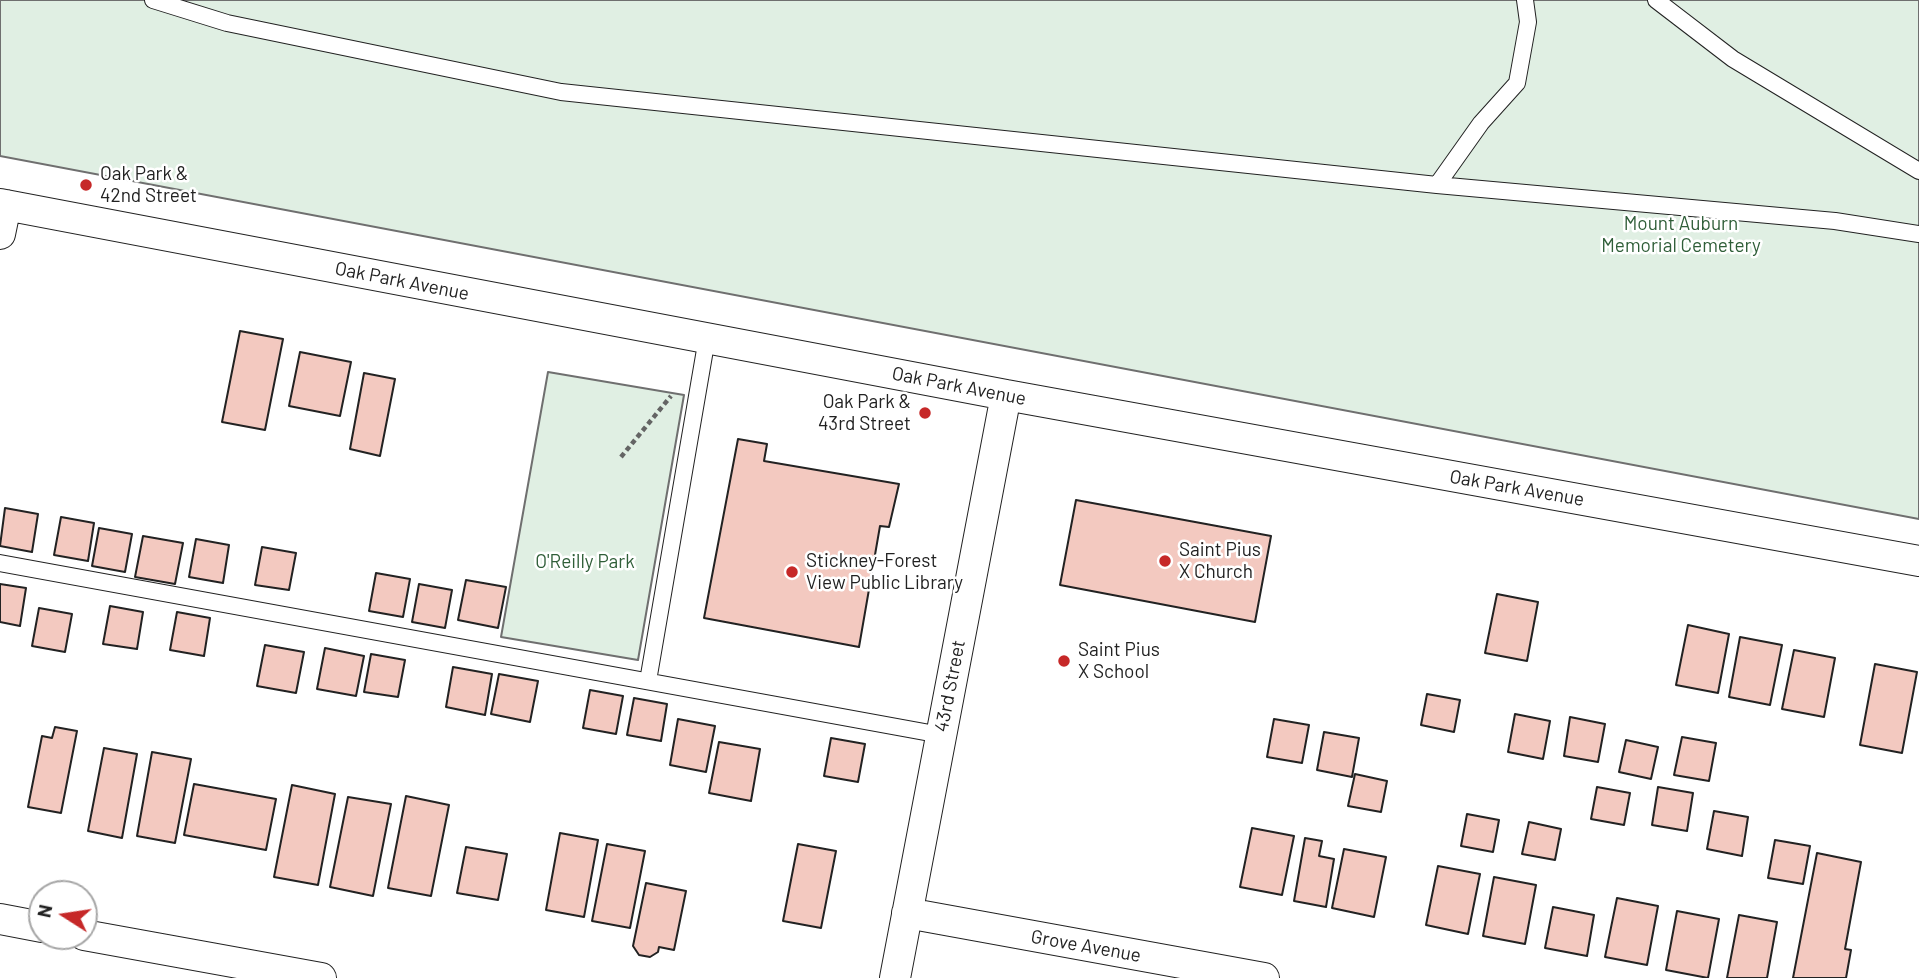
<!DOCTYPE html>
<style>
body{margin:0}
#map{position:relative;width:1919px;height:978px;overflow:hidden;background:#fff;font-family:Barlow,sans-serif}
canvas{display:block}
.north{position:absolute;left:28px;top:880px;width:70px;height:70px;box-sizing:border-box;background:#fff;border:2px solid #a7a7a7;border-radius:50%;rotate:282deg;font-size:19px;font-weight:700;line-height:28px;text-align:center;color:#222}
.north::after{content:'';display:block;margin:auto;width:24px;height:32px;background:#c62828;clip-path:polygon(50% 0,100% 100%,50% 72%,0 100%)}
</style>
<div id="map">
<canvas width="1919" height="978"></canvas>
<div class="north">N</div>
</div>
<script>
const ctx = document.querySelector('canvas').getContext('2d');
ctx.lineJoin = 'round';
function paint(path, color) {
  ctx.fillStyle = color;
  ctx.fill(path, 'evenodd');
}
function stroke(path, color, width, dash) {
  ctx.strokeStyle = color;
  ctx.lineWidth = width;
  ctx.lineCap = dash ? 'butt' : 'round';
  ctx.setLineDash(dash || []);
  ctx.stroke(path);
}
function drawText(font, color, halo, rows, align = 'center') {
  ctx.font = font + ' Barlow,sans-serif';
  ctx.lineWidth = 5;
  ctx.setLineDash([]);
  ctx.textBaseline = 'middle';
  ctx.strokeStyle = halo;
  ctx.fillStyle = color;
  for (const [text, x, y, turn = 0] of rows) {
    ctx.save();
    ctx.translate(x, y);
    ctx.rotate((+turn || 0) * Math.PI / 180);
    ctx.textAlign = isNaN(turn) ? turn : align;
    if (halo) ctx.strokeText(text, 0, 0);
    ctx.fillText(text, 0, 0);
    ctx.restore();
  }
}
const green = new Path2D(`
 M0 0H1919V519L0 156Z
 M548 372 684 395 638 660 501 637Z`);
paint(green, '#e0efe3');
stroke(green, '#6f6f6f', 2);
const building = new Path2D(`
 M240 331 283 339 265 430 222 422Z
 M300 352 351 362 340 416 289 406Z
 M364 373 395 379 380 456 350 449Z
 M738 439 767 444 764 461 899 484 889 527 880 526 859 647 704 618Z
 M1076 500 1271 536 1255 622 1060 585Z
 M5 508 38 514 32 552 0 546Z
 M61 517 94 523 88 561 54 555Z
 M99 528 132 534 125 572 92 566Z
 M143 536 183 543 175 584 135 577Z
 M196 539 229 545 223 583 189 577Z
 M262 547 296 553 289 590 255 585Z
 M376 573 410 579 403 617 369 611Z
 M466 580 506 587 498 628 458 620Z
 M0 584 26 588 20 626 0 622Z
 M419 584 452 590 445 628 412 622Z
 M1497 594 1538 602 1527 661 1485 653Z
 M110 606 143 612 137 649 103 644Z
 M39 608 72 614 65 652 32 646Z
 M177 612 210 618 204 656 170 650Z
 M1688 625 1729 634 1718 693 1676 685Z
 M1740 637 1782 645 1770 705 1729 697Z
 M265 645 304 652 296 693 257 686Z
 M325 648 364 656 356 696 317 689Z
 M1794 650 1835 658 1824 717 1782 709Z
 M371 654 405 660 398 697 364 692Z
 M1875 664 1917 672 1902 753 1860 745Z
 M453 667 492 674 485 715 446 707Z
 M499 674 538 681 530 722 491 714Z
 M590 690 623 696 616 734 583 728Z
 M1427 694 1460 700 1454 732 1421 725Z
 M634 698 667 704 661 741 627 735Z
 M1515 714 1550 721 1543 759 1508 752Z
 M1570 717 1605 724 1598 762 1564 756Z
 M678 719 715 726 706 772 670 765Z
 M1274 719 1309 725 1302 763 1267 757Z
 M55 727 77 731 61 813 28 807 42 736 52 738Z
 M1324 732 1359 738 1352 777 1317 770Z
 M1682 737 1716 743 1709 781 1674 775Z
 M831 738 865 744 858 782 824 776Z
 M1626 740 1658 747 1651 779 1619 772Z
 M719 742 760 749 751 801 709 793Z
 M104 748 137 754 122 838 88 831Z
 M152 752 191 759 175 843 137 836Z
 M1355 774 1387 781 1381 812 1348 806Z
 M194 784 276 799 266 850 184 835Z
 M292 785 335 794 318 885 274 877Z
 M1597 787 1630 793 1624 825 1591 819Z
 M1658 787 1693 793 1687 831 1652 825Z
 M406 796 449 805 431 896 388 888Z
 M348 797 391 804 373 896 330 887Z
 M1714 811 1748 817 1742 856 1707 849Z
 M1467 814 1499 820 1493 852 1461 846Z
 M1529 822 1561 829 1555 860 1522 854Z
 M1252 828 1294 836 1282 895 1240 887Z
 M560 833 598 840 584 917 546 910Z
 M1305 838 1322 841 1319 856 1334 859 1326 907 1294 901Z
 M1775 840 1810 846 1803 884 1768 878Z
 M607 844 645 851 630 928 592 921Z
 M798 844 836 851 821 928 783 921Z
 M466 847 507 854 498 900 457 893Z
 M1344 849 1386 857 1374 917 1332 908Z
 M1817 853 1861 862 1845 949 1851 950 1846 978H1793Z
 M1438 866 1480 874 1468 934 1426 925Z
 M1494 877 1536 885 1525 944 1483 936Z
 M646 883 686 891 674 950 659 947 658 952 650 957 639 955 633 946Z
 M1617 898 1658 906 1647 965 1605 957Z
 M1553 907 1594 915 1587 956 1545 948Z
 M1677 911 1719 919 1708 978 1666 970Z
 M1739 915 1777 922 1767 978H1727Z`);
paint(building, '#f3c9c0');
stroke(building, '#222', 2);
const lane = new Path2D(`
 M153 0 227 23 561 92 1437 185 1835 221 1919 234
 M1656 0 1733 59 1919 171
 M1437 185 1481 123 1517 83 1528 22 1525 0
 M0 563 941 735
 M648 681 707 338`);
const street = new Path2D(`
 M0 204 1006 395 1919 561
 M0 234 6 205
 M907 913 1264 978
 M0 919 42 927
 M84 935 321 978
 M895 978 1006 395`);
stroke(lane, '#222', 18);
stroke(street, '#222', 32);
stroke(new Path2D(`
 M621 457 671 396`), '#646464', 4.5, [5, 3.5]);
stroke(lane, '#fff', 16);
stroke(street, '#fff', 30);
for (const [x, y, r, color] of [
 [86,185,7,"#c62828"],
 [925,413,7,"#c62828"],
 [1165,561,7,"#c62828"],
 [792,572,7,"#c62828"],
 [1064,661,7,"#c62828"]
]) {
  const dot = new Path2D();
  dot.arc(x, y, r, 0, 2 * Math.PI);
  ctx.fillStyle = color;
  ctx.fill(dot);
  stroke(dot, '#fff', 2.5);
}
drawText('19px', '#222', '#fff', [
 ["Oak Park &",100,174],
 ["42nd Street",100,196],
 ["Oak Park &",911,402,"right"],
 ["43rd Street",911,424,"right"],
 ["Saint Pius",1179,550],
 ["X Church",1179,572],
 ["Stickney-Forest",806,561],
 ["View Public Library",806,583],
 ["Saint Pius",1078,650],
 ["X School",1078,672]
], 'left');
drawText('19px', '#2f5e38', '#fff', [
 ["Mount Auburn",1681,224],
 ["Memorial Cemetery",1681,246],
 ["O'Reilly Park",585,562]
]);
drawText('19px', '#222', '#fff', [
 ["Oak Park Avenue",402,281,11],
 ["Oak Park Avenue",959,386,11],
 ["Oak Park Avenue",1517,488,10],
 ["43rd Street",950,686,-79],
 ["Grove Avenue",1086,946,10]
]);
</script>
